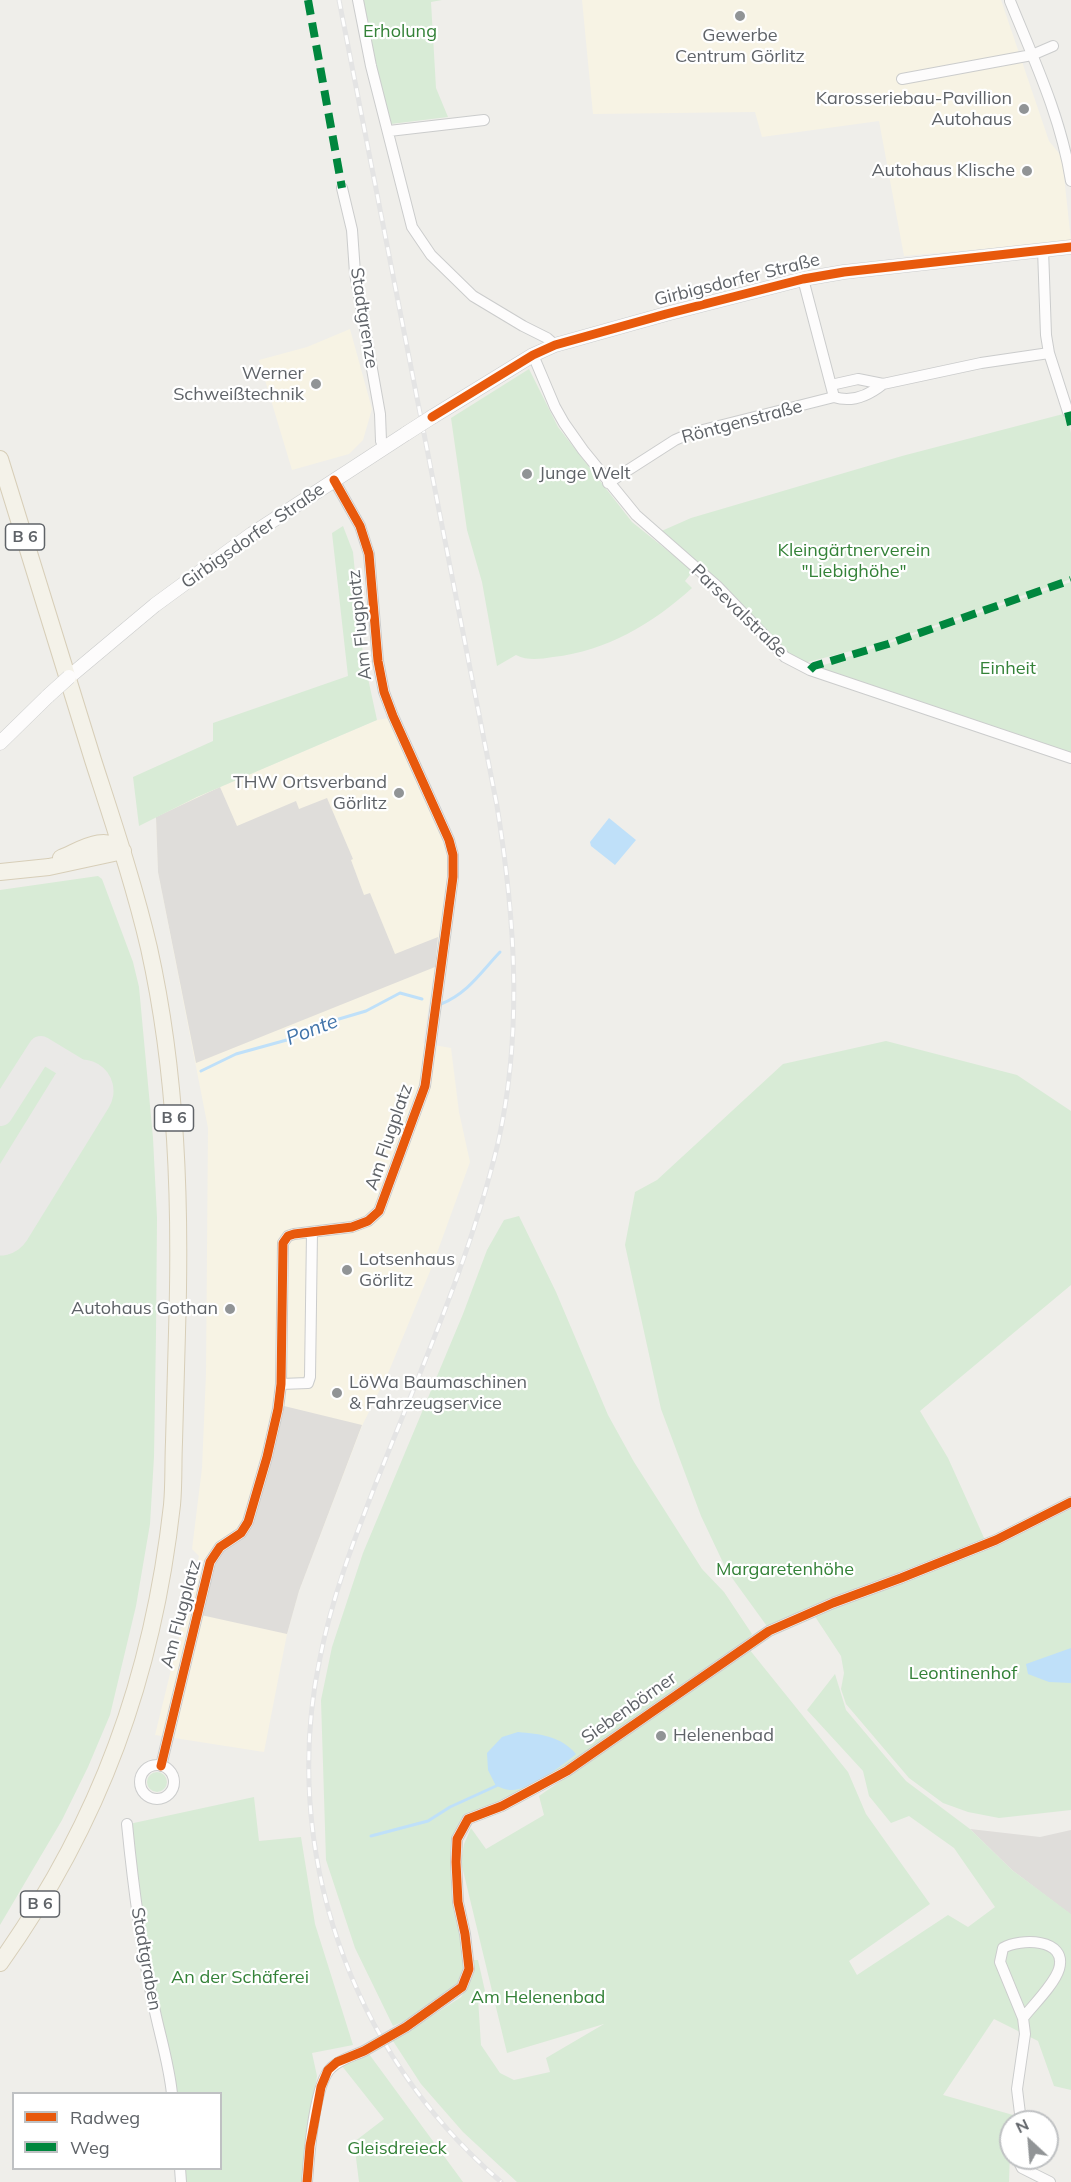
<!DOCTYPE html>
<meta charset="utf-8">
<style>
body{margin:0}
#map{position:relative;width:1071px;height:2182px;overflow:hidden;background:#efeeea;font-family:Mulish,sans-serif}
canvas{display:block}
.legend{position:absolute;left:12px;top:2092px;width:210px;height:78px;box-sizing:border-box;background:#fff;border:2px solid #bfc1c3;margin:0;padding:8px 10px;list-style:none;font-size:18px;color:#5f6368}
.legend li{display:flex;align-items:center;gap:12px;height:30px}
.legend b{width:30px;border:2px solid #bfc1c3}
.north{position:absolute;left:999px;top:2110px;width:60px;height:60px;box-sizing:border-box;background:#fff;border:2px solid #bfc1c3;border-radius:50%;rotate:334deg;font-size:16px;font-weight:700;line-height:24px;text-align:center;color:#5f6368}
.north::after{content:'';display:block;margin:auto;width:21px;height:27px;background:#919496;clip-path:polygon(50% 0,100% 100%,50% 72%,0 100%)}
</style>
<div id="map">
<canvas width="1071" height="2182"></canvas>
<ul class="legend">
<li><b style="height:8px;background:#e8590c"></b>Radweg</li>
<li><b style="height:8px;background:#00873e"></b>Weg</li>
</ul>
<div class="north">N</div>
</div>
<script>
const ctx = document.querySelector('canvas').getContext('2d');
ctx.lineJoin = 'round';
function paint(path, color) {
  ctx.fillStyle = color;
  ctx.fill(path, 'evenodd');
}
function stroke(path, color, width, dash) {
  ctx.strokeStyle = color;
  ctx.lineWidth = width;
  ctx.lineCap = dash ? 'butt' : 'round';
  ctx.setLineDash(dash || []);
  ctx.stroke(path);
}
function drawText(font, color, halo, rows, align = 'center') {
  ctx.font = font + ' Mulish,sans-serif';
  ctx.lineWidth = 4.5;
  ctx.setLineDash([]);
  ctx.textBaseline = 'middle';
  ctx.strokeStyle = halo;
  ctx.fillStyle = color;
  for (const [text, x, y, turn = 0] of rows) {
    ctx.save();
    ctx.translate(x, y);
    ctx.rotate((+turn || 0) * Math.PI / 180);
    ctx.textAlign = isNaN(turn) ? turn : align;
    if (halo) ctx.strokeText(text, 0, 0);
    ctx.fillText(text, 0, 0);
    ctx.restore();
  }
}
paint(new Path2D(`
 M582 0H1001L1049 141 1062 157 1071 241 904 256 879 121 762 137 755 112 593 114Z
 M350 329 372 409 363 440 349 454 292 470 259 360 307 347Z
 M389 718 444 836 450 856 435 967 423 1043 451 1048 459 1112 470 1162 433 1264 389 1371 362 1426 299 1591 287 1634 264 1752 155 1735 199 1556 192 1549 202 1468 206 1374 208 1128 158 872 156 817 194 798 377 720Z`), '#f7f3e4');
paint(new Path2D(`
 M220 787 237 826 296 801 299 809 327 798 353 859 351 860 364 895 370 893 395 954 438 937 435 967 196 1063 158 872 156 817Z
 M284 1406 362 1425 299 1591 287 1634 201 1615 212 1569 221 1552 252 1527 273 1454Z
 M970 1829 1040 1837 1071 1830V1915L1012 1870Z`), '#dfddda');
paint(new Path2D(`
 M362 0H442L431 2 436 88 448 117 391 124 375 66Z
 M529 369 558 427 632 522 693 571 685 581 692 588C652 624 607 651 553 657 540 659 528 661 516 655L497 666 482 582 467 530 451 418Z
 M1067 413 1071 433V579L886 642 804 663 785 651 657 533 691 518 902 456Z
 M343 526 353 552 363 655 377 720 197 797 139 826 133 777 213 741V723L348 676 332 533Z
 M1071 582V755L815 668Z
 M98 876 102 879 133 962 139 987 153 1138 157 1218 156 1334 154 1457 150 1524 136 1606 110 1715 88 1767 62 1820 0 1925V890Z
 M886 1041 1017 1075 1071 1111V1285L920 1411 948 1458 985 1540 769 1629 727 1571 701 1516 661 1409 625 1245 635 1192 657 1180 783 1064Z
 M519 1216 556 1292 608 1415 634 1462 702 1569 724 1592 752 1634 746 1641 608 1739 532 1788 466 1818 454 1841 469 1969 462 1987 407 2020 393 2026 355 1948 326 1860 321 1700 332 1647 363 1553 463 1314 487 1250 504 1220Z
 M1071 1509V1810L999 1818 968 1812 943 1803 909 1778 846 1704 841 1689 844 1673 841 1656 814 1615 1004 1542Z
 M749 1649 848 1772 866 1814 930 1904 849 1961 857 1975 948 1915 968 1927 995 1907 954 1848 909 1816 891 1823 869 1796 863 1771 807 1710 835 1674 846 1710 906 1781 970 1829 1012 1870 1071 1914V2090L1054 2086 1038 2041 994 2019 943 2095 1013 2115V2122H1011L1009 2182H517L463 2132 421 2084 393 2041 461 1997 471 1979 473 1960H478L485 1991 478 1998 481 2045 500 2073 514 2080 550 2072 546 2058 604 2024 507 2053 461 1862 464 1844 471 1828 486 1849 544 1815 539 1796Z
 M147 1782a10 10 0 1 1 20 0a10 10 0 1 1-20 0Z
 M254 1797 259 1841 301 1837 315 1924 353 2045 312 2053 317 2076 302 2182H183L182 2169 220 2168V2094L175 2093 156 2005 129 1824Z
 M369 2054 463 2182H359L354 2142 384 2119 342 2066Z`), '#d8ebd6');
paint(new Path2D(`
 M609 818 636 840 615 865 591 846 590 842Z
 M1071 1648V1683L1049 1682 1028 1674 1026 1664Z
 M518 1732C540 1734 561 1736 576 1754 564 1765 526 1792 510 1790 506 1790 500 1787 496 1786L488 1770 487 1753 502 1737Z`), '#bfe0f9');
stroke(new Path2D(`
 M441 1004C468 993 481 972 500 952
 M201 1071 236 1054 294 1038 322 1024 366 1011 400 993 422 999
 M371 1836 428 1821 450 1807 496 1786`), '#bfe0f9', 3);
stroke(new Path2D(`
 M0 1113 41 1049 79 1072 82 1091`), '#eae9e7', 26);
stroke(new Path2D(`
 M0 1224 82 1091`), '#eae9e7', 63);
const minor = new Path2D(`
 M358 0 371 66 412 227 431 255 473 296 523 326 547 338 555 345
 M1010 1C1034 60 1061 117 1071 181
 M902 79 1032 55 1053 46
 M389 131 484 120
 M342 188 352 230 355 273 380 414 381 441 384 448
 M1043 249 1046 335 1049 353 1068 412
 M803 279 834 397
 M533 355 555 407 564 423 583 450 636 515 717 586 785 657 810 670 1071 758
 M831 385 858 379 883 384
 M608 483 675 440 691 433 834 397C852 403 868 396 883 384L981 363 1049 353
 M281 1384 308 1383 310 1377 312 1232
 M140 1782a17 17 0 1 1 34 0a17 17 0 1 1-34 0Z
 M161 1766 210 1562 220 1547 241 1533 248 1522 267 1457 278 1409 281 1384 283 1243 288 1236 294 1234 352 1227 368 1221 379 1211 425 1086 453 877V855L449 840 393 716 384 692 378 661 369 554 360 526 334 480
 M127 1824C133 1885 141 1947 154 2007 160 2036 169 2064 172 2094
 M406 2027 462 1987 469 1969 465 1934 458 1902 456 1862 457 1839 468 1819 502 1806 567 1771 769 1631 833 1603 901 1578 996 1540 1071 1502
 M1021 2122 1017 2089 1025 2034 1023 2018 1000 1962 1003 1948C1020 1938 1068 1938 1059 1969 1054 1985 1033 2005 1023 2018
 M1017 2158 1022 2168 1050 2182
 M180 2168 181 2182
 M307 2182C309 2157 314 2084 331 2068 340 2059 353 2056 364 2051`);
const tertiary = new Path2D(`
 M432 417 533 355 555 345 666 314 803 279 844 272 1071 247
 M69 677 155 605 252 534 407 433
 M0 743 48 696`);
const primary = new Path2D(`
 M0 459C31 559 62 660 93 760 113 822 134 884 149 948 177 1074 181 1203 177 1332 176 1368 175 1405 174 1442 173 1463 174 1484 172 1505 153 1676 100 1823 0 1963
 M61 858C81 850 104 833 123 851
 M0 872 49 867 123 851`);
stroke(minor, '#cbcccc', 12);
stroke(tertiary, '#cbcccc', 15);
stroke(primary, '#d7ceb8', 18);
stroke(minor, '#fdfcfc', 10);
stroke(tertiary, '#fdfcfc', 14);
stroke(primary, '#f4f2e9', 16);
const rail = new Path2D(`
 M339 0 497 806C515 918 523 1031 498 1143 470 1260 420 1371 376 1483 354 1540 332 1597 320 1658 300 1752 307 1850 338 1941 370 2035 426 2117 501 2182`);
stroke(rail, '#e4e4e4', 5);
stroke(rail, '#fff', 3, [9]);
const minorBridge = new Path2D(`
 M364 2051 406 2027`);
const tertiaryBridge = new Path2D(`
 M407 433 432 417
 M48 696 69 677`);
stroke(minorBridge, '#cbcccc', 12, []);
stroke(tertiaryBridge, '#cbcccc', 15, []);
stroke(minorBridge, '#fdfcfc', 10);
stroke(tertiaryBridge, '#fdfcfc', 14);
stroke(new Path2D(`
 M308 0 342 188
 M1068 412 1071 425
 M810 670 814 666 888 644 1071 580`), '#00873e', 8, [15, 8]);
stroke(new Path2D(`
 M432 417 533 355 555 345 666 314 803 279 844 272 1071 247
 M161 1766 210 1562 220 1547 241 1533 248 1522 267 1457 278 1409 281 1384 283 1243 288 1236 294 1234 352 1227 368 1221 379 1211 425 1086 453 877V855L449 840 393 716 384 692 378 661 369 554 360 526 334 480
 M307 2182 310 2146 321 2087 328 2070 337 2062 364 2051 406 2027 462 1987 469 1969 465 1934 458 1902 456 1862 457 1839 468 1819 502 1806 567 1771 769 1631 833 1603 901 1578 996 1540 1071 1502`), '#e8590c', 9);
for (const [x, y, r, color] of [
 [740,16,6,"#919496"],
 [1024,109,6,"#919496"],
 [1027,171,6,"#919496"],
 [316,384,6,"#919496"],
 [527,474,6,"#919496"],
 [399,793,6,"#919496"],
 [347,1270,6,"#919496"],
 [230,1309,6,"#919496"],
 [337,1393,6,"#919496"],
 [661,1736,6,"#919496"]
]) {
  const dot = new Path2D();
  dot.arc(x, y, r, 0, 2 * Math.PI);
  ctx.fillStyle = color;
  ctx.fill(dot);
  stroke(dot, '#fff', 2);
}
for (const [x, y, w] of [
 [25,537,39],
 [174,1118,39],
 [40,1904,39]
]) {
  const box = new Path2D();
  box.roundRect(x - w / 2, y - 13, w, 26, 4.5);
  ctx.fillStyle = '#fff';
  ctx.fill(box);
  stroke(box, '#5f6368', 1.5);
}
drawText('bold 16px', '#5f6368', null, [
 ["B 6",25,537],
 ["B 6",174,1118],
 ["B 6",40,1904]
]);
drawText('18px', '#348238', '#fff', [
 ["Erholung",400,32],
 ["Kleingärtnerverein",854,551],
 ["\"Liebighöhe\"",854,572],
 ["Einheit",1008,669],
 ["Margaretenhöhe",785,1570],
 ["Leontinenhof",963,1674],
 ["An der Schäferei",240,1978],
 ["Am Helenenbad",538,1998],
 ["Gleisdreieck",397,2149]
]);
drawText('18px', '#5f6368', '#fff', [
 ["Gewerbe",740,36,"center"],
 ["Centrum Görlitz",740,57,"center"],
 ["Karosseriebau-Pavillion",1012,99],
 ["Autohaus",1012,120],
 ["Autohaus Klische",1015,171],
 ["Werner",304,374],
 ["Schweißtechnik",304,395],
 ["Junge Welt",539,474,"left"],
 ["THW Ortsverband",387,783],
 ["Görlitz",387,804],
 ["Lotsenhaus",359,1260,"left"],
 ["Görlitz",359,1281,"left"],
 ["Autohaus Gothan",218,1309],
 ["LöWa Baumaschinen",349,1383,"left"],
 ["& Fahrzeugservice",349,1404,"left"],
 ["Helenenbad",673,1736,"left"]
], 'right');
drawText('18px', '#5f6368', '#fff', [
 ["Girbigsdorfer Straße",737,280,-14],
 ["Stadtgrenze",364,318,81],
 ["Röntgenstraße",742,422,-15],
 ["Girbigsdorfer Straße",253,536,-35],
 ["Parsevalstraße",739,611,44],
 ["Am Flugplatz",360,625,-96],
 ["Am Flugplatz",389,1137,-71],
 ["Am Flugplatz",181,1614,-75],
 ["Siebenbörner",629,1708,-35],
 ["Stadtgraben",146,1959,80]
]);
drawText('italic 20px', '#4174aa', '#fff', [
 ["Ponte",312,1030,-21]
]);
</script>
